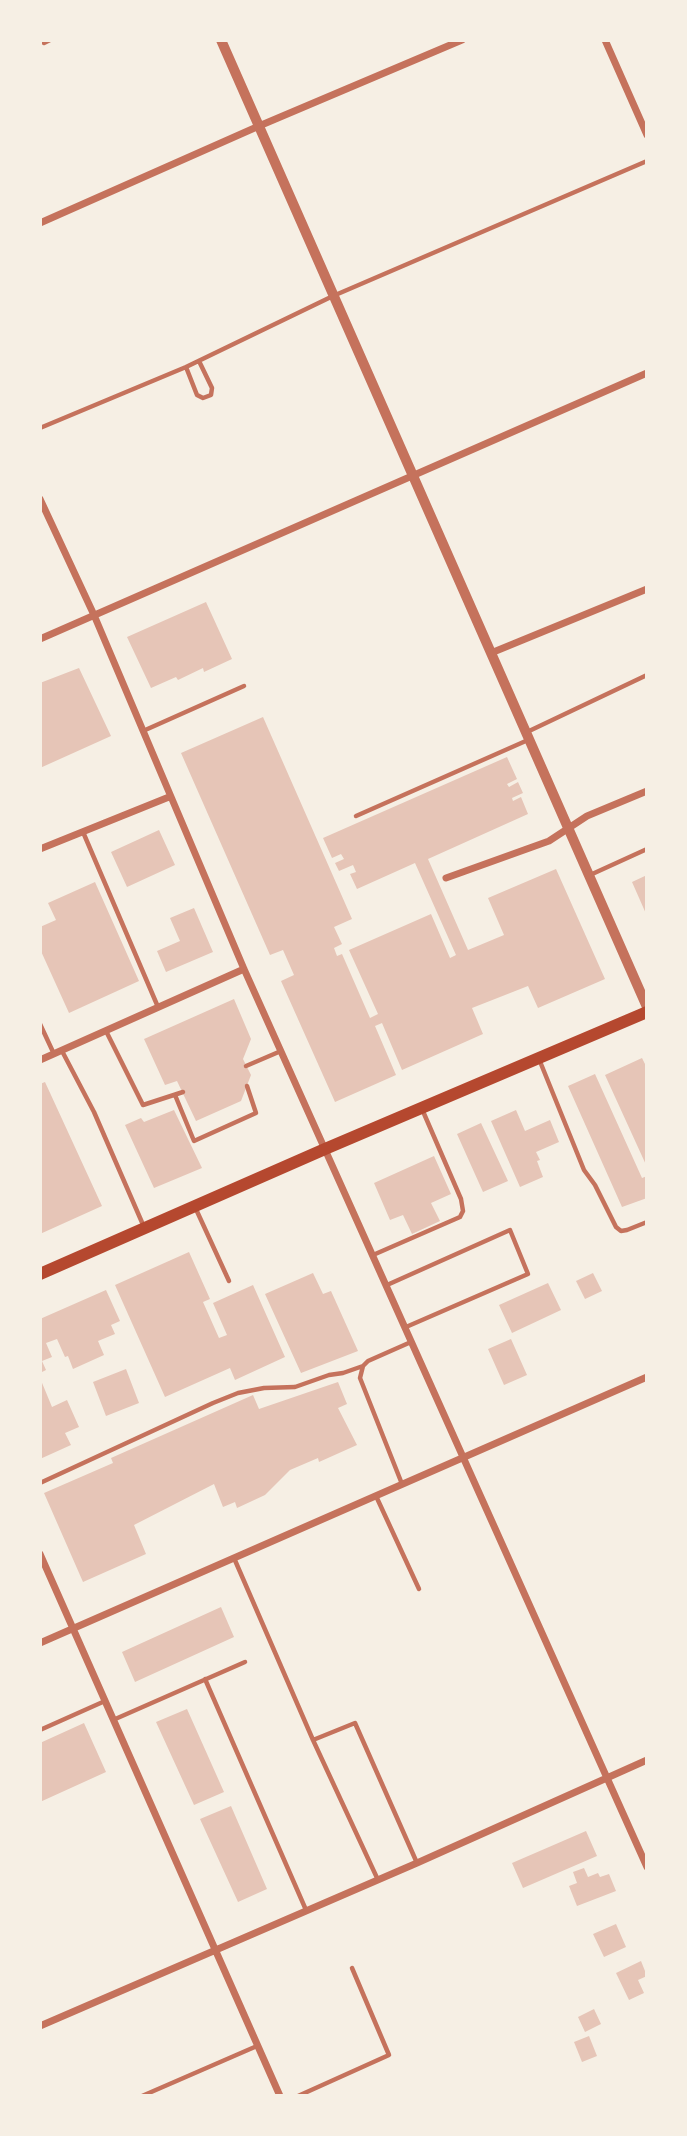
<!DOCTYPE html>
<style>
body{margin:0}
#map{position:relative;width:687px;height:2136px;overflow:hidden;background:#f6efe4;font-family:Helvetica,sans-serif}
canvas{display:block}
.frame{position:absolute;inset:0;border:42px solid #f6efe4;pointer-events:none}
</style>
<div id="map">
<canvas width="687" height="2136"></canvas>
<div class="frame"></div>
</div>
<script>
const ctx = document.querySelector('canvas').getContext('2d');
ctx.lineJoin = 'round';
function paint(path, color) {
  ctx.fillStyle = color;
  ctx.fill(path, 'evenodd');
}
function stroke(path, color, width, dash) {
  ctx.strokeStyle = color;
  ctx.lineWidth = width;
  ctx.lineCap = dash ? 'butt' : 'round';
  ctx.setLineDash(dash || []);
  ctx.stroke(path);
}
paint(new Path2D(`
 M206 602 232 659 204 672 203 668 178 680 176 677 151 688 127 637Z
 M79 668 111 736 40 768V683Z
 M263 717 352 919 334 927 342 944 334 948 337 956 342 954 370 1018 378 1014 349 950 431 914 450 958 456 955 415 863 357 889 350 874 356 872 353 865 339 871 335 863 344 859 341 854 332 858 323 838 507 757 517 779 507 784 509 787 518 782 523 793 512 798 513 801 521 797 528 814 428 859 468 950 504 935 488 898 556 869 605 979 538 1008 528 986 472 1008 483 1034 402 1070 382 1023 375 1026 396 1075 335 1102 281 981 294 975 283 950 270 955 181 753Z
 M159 830 175 865 127 887 111 852Z
 M647 875V916L632 882Z
 M95 882 139 981 69 1013 40 949V927L56 920 48 903Z
 M194 908 213 952 166 972 157 951 180 941 170 918Z
 M234 999 251 1039 243 1059 251 1075 241 1101 196 1121 177 1081 165 1085 144 1039Z
 M642 1058 647 1068V1167L605 1075Z
 M595 1074 642 1178 647 1176V1198L622 1207 568 1086Z
 M45 1082 102 1206 40 1234V1084Z
 M174 1110 202 1168 154 1188 125 1125 141 1118 144 1122Z
 M516 1110 525 1131 550 1120 559 1142 536 1152 540 1160 537 1161 543 1177 520 1187 491 1121Z
 M481 1123 508 1181 483 1192 457 1134Z
 M434 1156 451 1194 431 1203 440 1221 412 1234 403 1215 390 1220 374 1183Z
 M189 1252 210 1299 203 1302 219 1338 227 1335 213 1303 253 1285 285 1357 235 1380 230 1368 165 1397 115 1285Z
 M313 1273 323 1294 331 1291 358 1351 301 1373 265 1294Z
 M593 1273 602 1291 585 1299 576 1281Z
 M548 1283 561 1310 512 1333 499 1305Z
 M106 1290 120 1321 111 1325 115 1334 98 1341 104 1355 73 1369 68 1356 65 1357 57 1339 46 1343 52 1357 42 1361 46 1370 40 1373V1319Z
 M511 1339 527 1375 504 1385 488 1349Z
 M126 1369 139 1403 106 1416 93 1382Z
 M40 1378 52 1407 67 1400 79 1427 65 1433 71 1445 40 1459Z
 M338 1382 347 1404 338 1408 357 1445 319 1462 318 1458 290 1470 265 1495 237 1508 235 1502 223 1507 214 1484 134 1525 146 1554 83 1582 44 1493 113 1463 111 1458 253 1395 259 1409Z
 M221 1607 234 1637 135 1682 122 1652Z
 M187 1709 224 1792 194 1805 156 1722Z
 M84 1723 106 1772 40 1802V1743Z
 M231 1806 267 1889 238 1902 200 1819Z
 M586 1831 597 1856 523 1888 512 1863Z
 M584 1868 588 1877 598 1873 600 1877 609 1874 616 1891 577 1906 569 1886 577 1883 573 1872Z
 M616 1924 626 1947 604 1957 593 1934Z
 M641 1961 647 1976 638 1980 644 1993 629 2000 616 1973Z
 M594 2009 601 2024 585 2032 578 2017Z
 M589 2036 597 2056 582 2062 574 2042Z`), '#e6c5b7');
stroke(new Path2D(`
 M44 43 50 40
 M186 367 197 395 203 398 211 395 212 388 199 361
 M40 428 186 367 333 296 647 161
 M143 731 244 686
 M527 732 647 675
 M356 816 528 740
 M83 832 158 1007
 M590 875 647 849
 M40 1024 54 1054
 M106 1031 143 1105 183 1092
 M62 1051 94 1112 144 1227
 M539 1059 584 1170 595 1185 616 1227 621 1231 627 1230 647 1222
 M246 1066 281 1051
 M175 1095 194 1141 256 1113 247 1086
 M195 1207 229 1281
 M373 1255 460 1217 463 1211 461 1199 422 1109
 M387 1285 510 1230 528 1274 406 1327
 M40 1483 213 1403 238 1393 264 1388 295 1387 329 1375 343 1373 363 1366
 M402 1484 360 1378 363 1366 368 1361 411 1342
 M376 1496 419 1589
 M234 1558 313 1740 378 1880
 M205 1679 306 1910
 M113 1720 245 1662
 M40 1730 105 1701
 M313 1740 355 1723 417 1863
 M142 2096 257 2046
 M298 2096 389 2055 352 1968`), '#c5725c', 4.5);
stroke(new Path2D(`
 M605 40 647 135
 M40 223 259 126 462 40
 M40 499 94 615 244 969 647 1867
 M40 639 647 373
 M491 653 647 589
 M40 849 169 797
 M446 878 549 841 587 816 647 791
 M40 1060 244 969
 M40 1554 280 2096
 M40 1643 647 1377
 M40 2026 417 1863 647 1760`), '#c5725c', 7);
stroke(new Path2D(`
 M221 40 647 1007`), '#c5725c', 10);
stroke(new Path2D(`
 M40 1274 325 1149 647 1012`), '#b5482f', 12);
</script>
